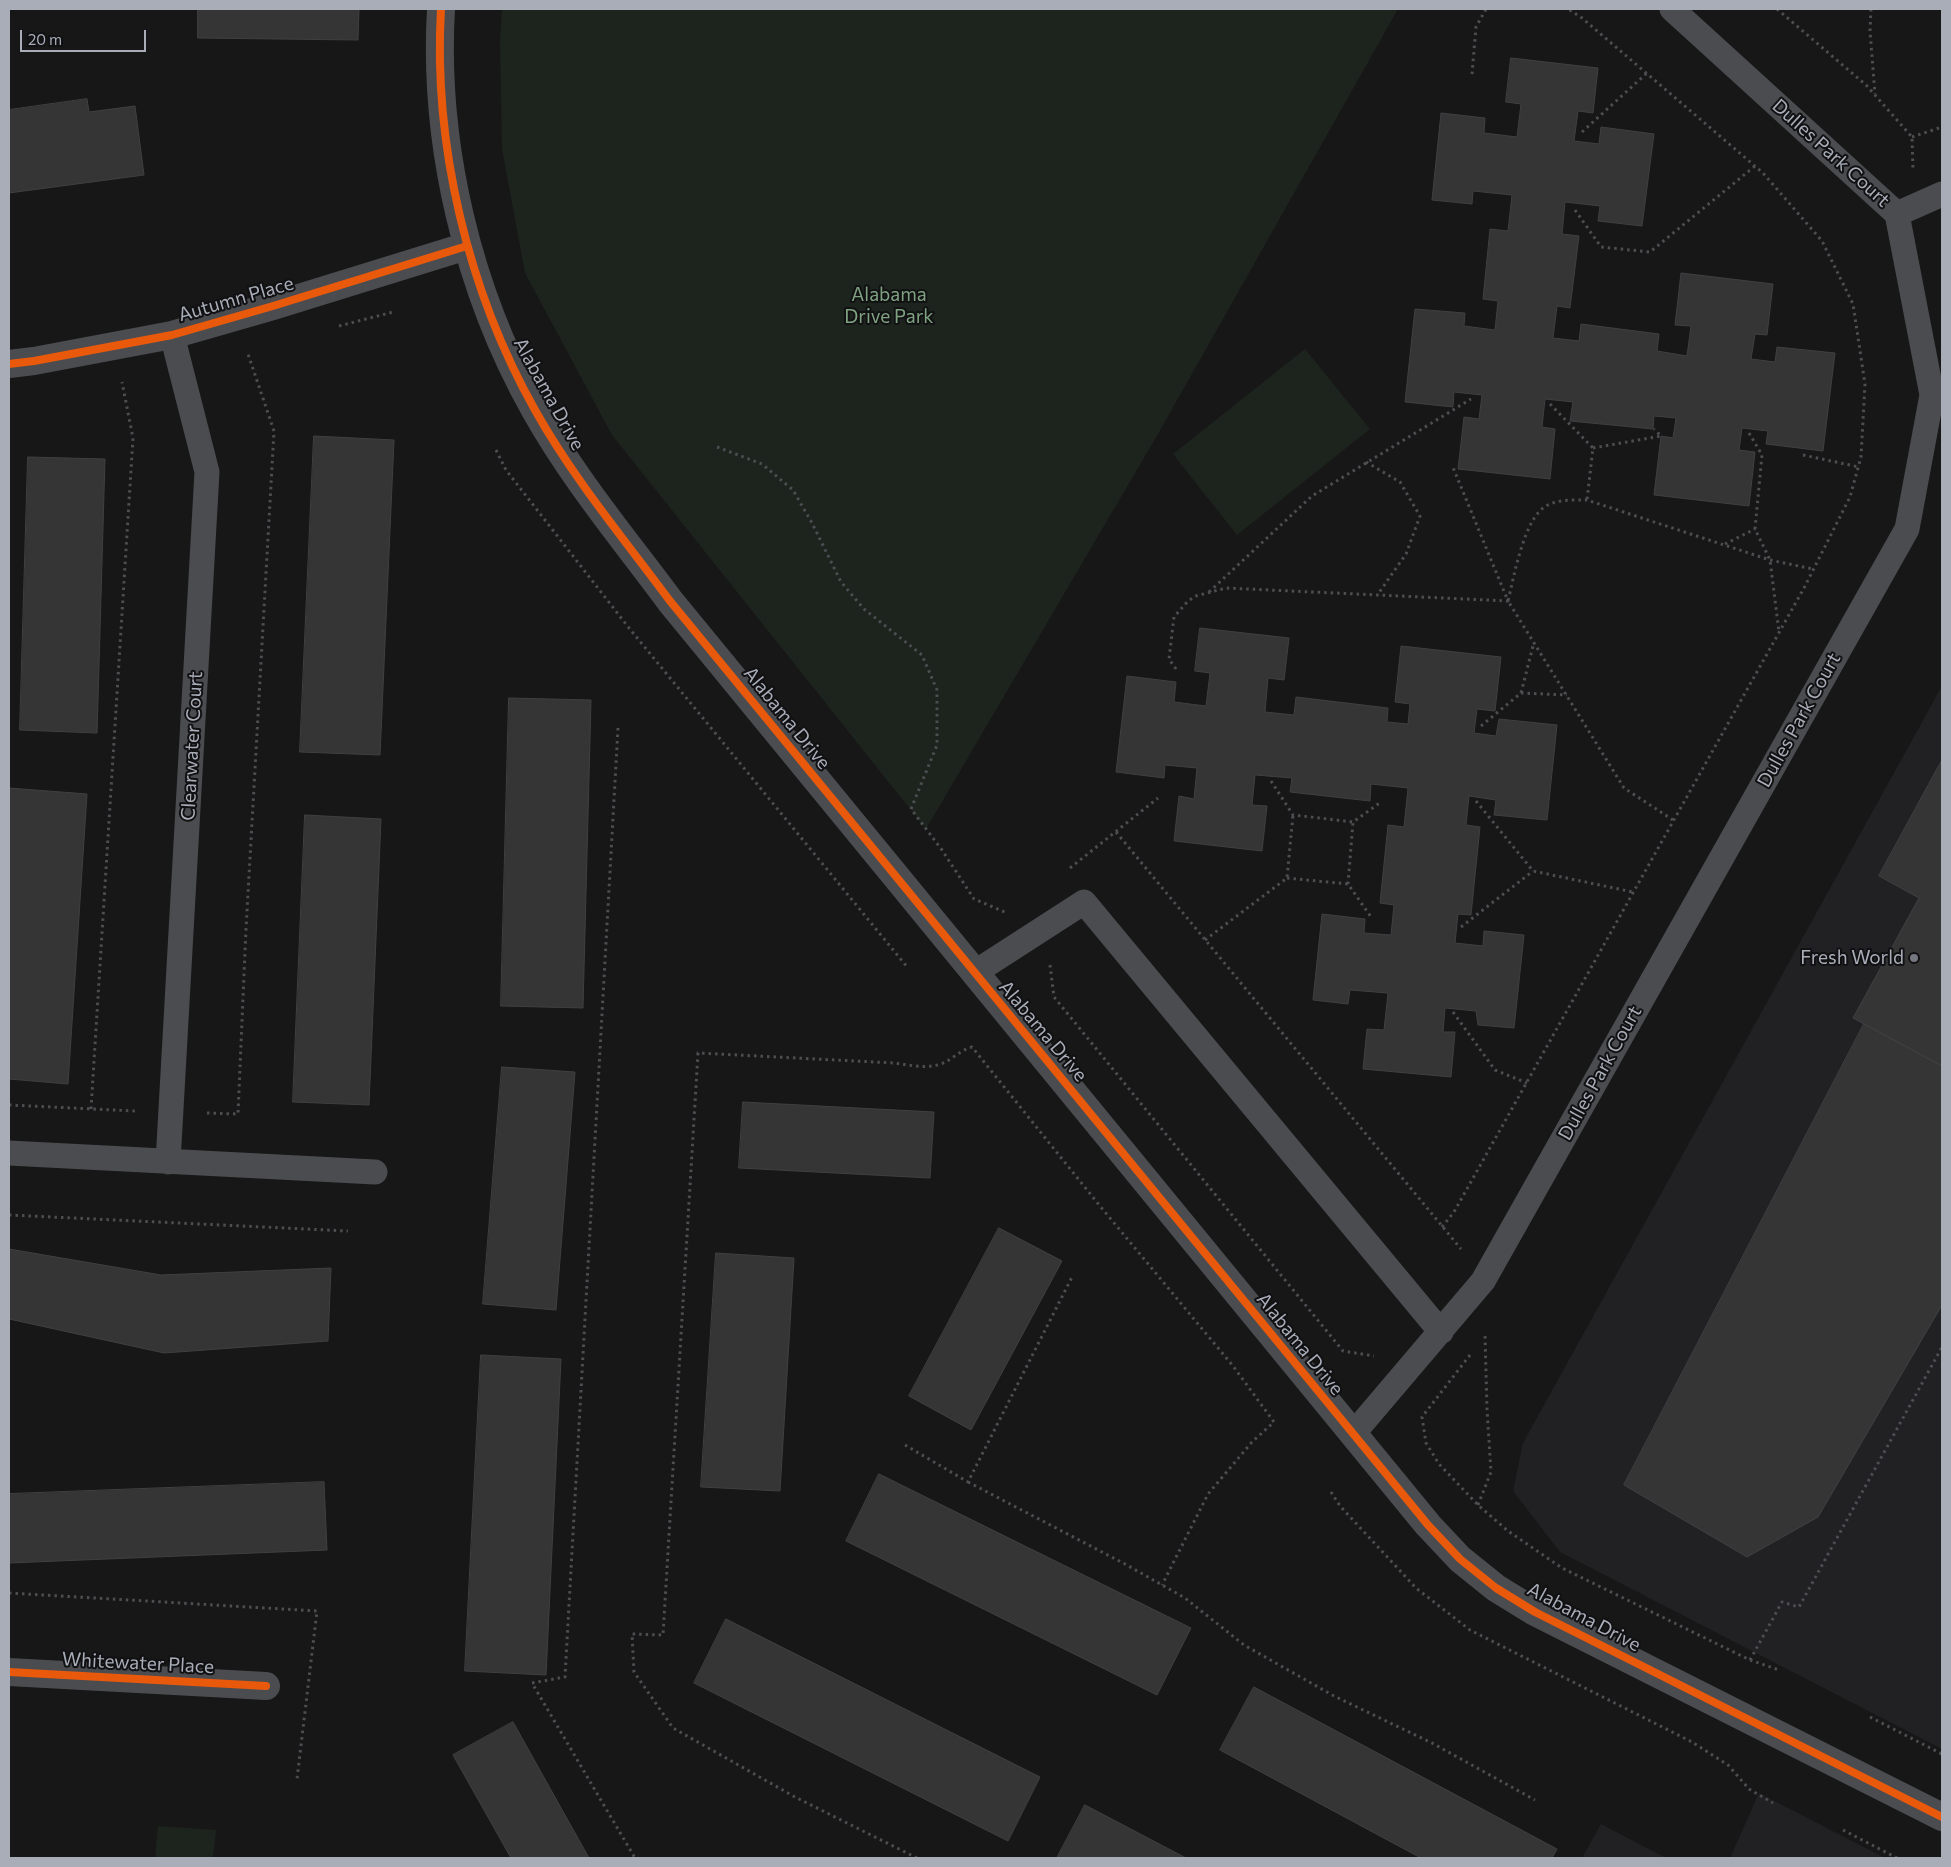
<!DOCTYPE html>
<style>
body{margin:0}
#map{position:relative;width:1951px;height:1867px;overflow:hidden;background:#171717;font-family:Commissioner,sans-serif}
canvas{display:block}
.frame{position:absolute;inset:0;border:10px solid #a8adb8;pointer-events:none}
.scale{position:absolute;left:20px;top:30px;width:126px;height:22px;box-sizing:border-box;border:2px solid #a8adb8;border-top:0;padding-left:6px;font-size:15px;line-height:18px;white-space:nowrap;color:#a8adb8;-webkit-text-stroke:4px #111113;paint-order:stroke}
</style>
<div id="map">
<canvas width="1951" height="1867"></canvas>
<div class="frame"></div>
<div class="scale">20 m</div>
</div>
<script>
const ctx = document.querySelector('canvas').getContext('2d');
ctx.lineJoin = 'round';
function paint(path, color) {
  ctx.fillStyle = color;
  ctx.fill(path, 'evenodd');
}
function stroke(path, color, width, dash) {
  ctx.strokeStyle = color;
  ctx.lineWidth = width;
  ctx.lineCap = dash ? 'butt' : 'round';
  ctx.setLineDash(dash || []);
  ctx.stroke(path);
}
function drawText(font, color, halo, rows, align = 'center') {
  ctx.font = font + ' Commissioner,sans-serif';
  ctx.lineWidth = 4;
  ctx.setLineDash([]);
  ctx.textBaseline = 'middle';
  ctx.strokeStyle = halo;
  ctx.fillStyle = color;
  for (const [text, x, y, turn = 0] of rows) {
    ctx.save();
    ctx.translate(x, y);
    ctx.rotate((+turn || 0) * Math.PI / 180);
    ctx.textAlign = isNaN(turn) ? turn : align;
    if (halo) ctx.strokeText(text, 0, 0);
    ctx.fillText(text, 0, 0);
    ctx.restore();
  }
}
paint(new Path2D(`
 M1942 686V1749L1560 1552 1513 1491 1523 1443Z
 M1759 1793 1885 1858H1730Z
 M1601 1824 1666 1858H1582Z`), '#212123');
paint(new Path2D(`
 M502 9H1398L1158 434 926 829 612 435 525 273 502 149 500 42Z
 M1305 349 1370 429 1237 535 1173 454Z
 M158 1826 216 1830 213 1858H155Z`), '#1d241e');
const building = new Path2D(`
 M198 9H359L358 40 198 38Z
 M1511 58 1598 68 1593 113 1578 111 1574 141 1599 144 1601 127 1654 134 1642 226 1598 221 1600 206 1565 202 1562 234 1579 236 1570 308 1557 306 1553 338 1579 341 1581 324 1659 334 1657 351 1687 356 1691 326 1675 325 1681 273 1773 284 1767 335 1755 334 1751 359 1775 362 1777 347 1835 353 1823 451 1766 444 1768 431 1742 428 1739 450 1755 452 1749 506 1654 495 1661 436 1673 438 1676 418 1654 416 1653 429 1570 421 1573 402 1545 399 1542 427 1555 429 1550 479 1458 469 1464 417 1479 419 1482 395 1454 392 1453 407 1405 402 1415 309 1465 313 1464 326 1495 330 1498 301 1483 299 1490 229 1508 231 1512 195 1473 191 1472 204 1432 200 1441 113 1485 118 1484 133 1517 137 1521 104 1506 102Z
 M87 99 89 112 135 106 144 175 9 193V110Z
 M314 436 394 440 380 755 300 752Z
 M28 457 105 459 97 733 20 730Z
 M1200 628 1289 638 1284 680 1268 678 1265 712 1294 715 1296 697 1388 708 1387 722 1408 724 1410 704 1395 702 1401 646 1501 657 1495 711 1477 709 1474 733 1496 736 1499 719 1557 725 1547 820 1494 815 1496 800 1469 796 1466 825 1480 827 1471 915 1458 914 1455 943 1483 946 1484 931 1524 935 1514 1028 1478 1025 1476 1011 1445 1008 1443 1032H1455L1451 1077 1363 1069 1367 1029 1384 1030 1388 993 1350 990 1348 1004 1313 1000 1322 914 1365 919 1364 933 1391 935 1394 905 1380 903 1388 825 1404 827 1408 788 1371 784 1370 801 1290 792 1292 778 1255 775 1252 805 1267 806 1262 851 1174 841 1179 796 1194 799 1197 768 1165 765 1164 778 1116 772 1127 676 1176 682 1174 702 1206 706 1210 673 1195 671Z
 M509 698 591 700 583 1008 501 1006Z
 M1942 760V1066L1853 1018 1919 898 1879 876Z
 M9 788 87 794 68 1084 9 1079Z
 M305 815 381 819 369 1105 293 1102Z
 M1864 1024 1942 1066V1305L1818 1517 1747 1557 1624 1485Z
 M502 1067 575 1072 556 1310 483 1304Z
 M743 1102 934 1112 930 1178 739 1168Z
 M999 1228 1062 1261 971 1430 909 1396Z
 M9 1249 161 1275 331 1268 328 1341 164 1353 9 1319Z
 M716 1253 794 1258 780 1491 701 1487Z
 M481 1355 561 1359 546 1675 465 1671Z
 M879 1474 1191 1628 1157 1695 846 1541Z
 M324 1482 327 1550 9 1563V1494Z
 M726 1619 1040 1777 1008 1841 694 1683Z
 M1254 1687 1557 1849 1552 1858H1421L1220 1750Z
 M513 1722 589 1858H511L453 1755Z
 M1085 1805 1186 1858H1057Z`);
paint(building, '#353536');
stroke(building, '#3f4043', 1);
stroke(new Path2D(`
 M1777 9 1866 85 1912 137 1913 169
 M1871 9 1870 31 1875 94
 M1472 74 1476 27 1486 9
 M1582 132 1647 73
 M1912 137 1942 127
 M1575 210 1601 247 1650 252 1755 166
 M339 326 393 312
 M1550 404 1593 448 1587 500
 M1749 433 1762 455 1755 529 1770 560 1779 632
 M717 447 762 464 793 490 812 523 841 582 864 609 922 655 937 690V745L911 809 942 850 974 899 1005 912
 M1593 448 1661 436 1654 429
 M496 450 506 470 629 628 908 968
 M1803 455 1859 467
 M1366 462 1400 482 1420 516 1406 554 1378 594
 M1725 544 1755 529
 M1209 592 1312 496 1471 399
 M1176 669 1169 659 1174 617 1188 601 1196 596 1226 588 1508 601 1452 465
 M1521 693 1567 695
 M1481 726 1521 693 1534 642
 M618 728 565 1677 532 1683 635 1858
 M1271 781 1293 815 1353 822 1381 802
 M1476 801 1533 871 1633 892
 M1673 820 1624 788 1508 601C1514 577 1524 518 1546 506 1558 499 1574 500 1587 500L1770 560 1813 569
 M1116 832 1461 1249
 M1070 868 1158 798
 M1287 878 1348 884 1371 917
 M1348 884 1353 822
 M1461 927 1533 871
 M1205 940 1287 878 1293 815
 M1050 965 1054 997 1343 1351 1374 1356
 M1453 1012 1495 1070 1527 1083
 M9 1105 135 1111
 M91 1109 133 438 122 382
 M207 1113 238 1114 246 929 274 431 247 351
 M9 1215 348 1231
 M1442 1227 1454 1212 1804 588 1850 497 1861 457 1865 384 1853 304 1822 241 1763 173 1582 18 1568 9
 M1470 1355 1422 1417 1426 1443 1439 1464 1478 1505 1508 1531 1562 1568 1750 1660 1779 1670
 M905 1445 968 1482 1072 1277
 M968 1482 1125 1564 1185 1598 1244 1645 1334 1696 1432 1743 1535 1800
 M1331 1492 1340 1506 1416 1588 1470 1630 1692 1742 1728 1765 1749 1789 1773 1803
 M1478 1505 1491 1472 1487 1409 1485 1335
 M9 1593 317 1611 297 1779
 M1750 1660 1782 1602 1799 1607 1942 1347
 M1870 1717 1942 1754
 M1843 1830 1897 1858
 M917 1858 795 1797 673 1728 634 1672 632 1634 663 1635 698 1053 894 1063C909 1065 925 1069 941 1064 952 1060 960 1050 972 1047L1100 1206 1233 1366 1274 1422 1252 1442 1208 1494 1162 1585`), '#4d4e52', 3, [2.5, 4]);
stroke(new Path2D(`
 M1897 214 1942 194
 M974 973 1084 902 1441 1332
 M9 1153 375 1172
 M168 1162 207 472 172 335
 M1353 1434 1483 1281 1907 529 1932 395 1897 214 1672 9`), '#4b4c50', 25);
stroke(new Path2D(`
 M441 9C433 145 468 291 535 410 573 478 624 539 670 601L1428 1525 1460 1559 1496 1588 1535 1612 1942 1817
 M9 364 34 361 172 335 273 306 467 246
 M9 1672 266 1686`), '#4b4c50', 28);
stroke(new Path2D(`
 M441 9C433 145 468 291 535 410 573 478 624 539 670 601L1428 1525 1460 1559 1496 1588 1535 1612 1942 1817
 M9 364 34 361 172 335 273 306 467 246
 M9 1672 266 1686`), '#e8590c', 8);
for (const [x, y, r, color] of [
 [1914,958,5,"#757880"]
]) {
  const dot = new Path2D();
  dot.arc(x, y, r, 0, 2 * Math.PI);
  ctx.fillStyle = color;
  ctx.fill(dot);
  stroke(dot, '#111113', 2);
}
drawText('19px', '#a8adb8', '#111113', [
 ["Dulles Park Court",1831,153,42],
 ["Autumn Place",236,299,-16],
 ["Alabama Drive",549,394,61],
 ["Alabama Drive",787,718,51],
 ["Dulles Park Court",1799,720,-61],
 ["Clearwater Court",192,746,-87],
 ["Alabama Drive",1043,1031,50],
 ["Dulles Park Court",1600,1073,-61],
 ["Alabama Drive",1300,1344,51],
 ["Alabama Drive",1584,1617,28],
 ["Whitewater Place",138,1663,3]
]);
drawText('19px', '#7fa381', '#111113', [
 ["Alabama",889,295],
 ["Drive Park",889,317]
]);
drawText('19px', '#a8adb8', '#111113', [
 ["Fresh World",1904,958]
], 'right');
</script>
